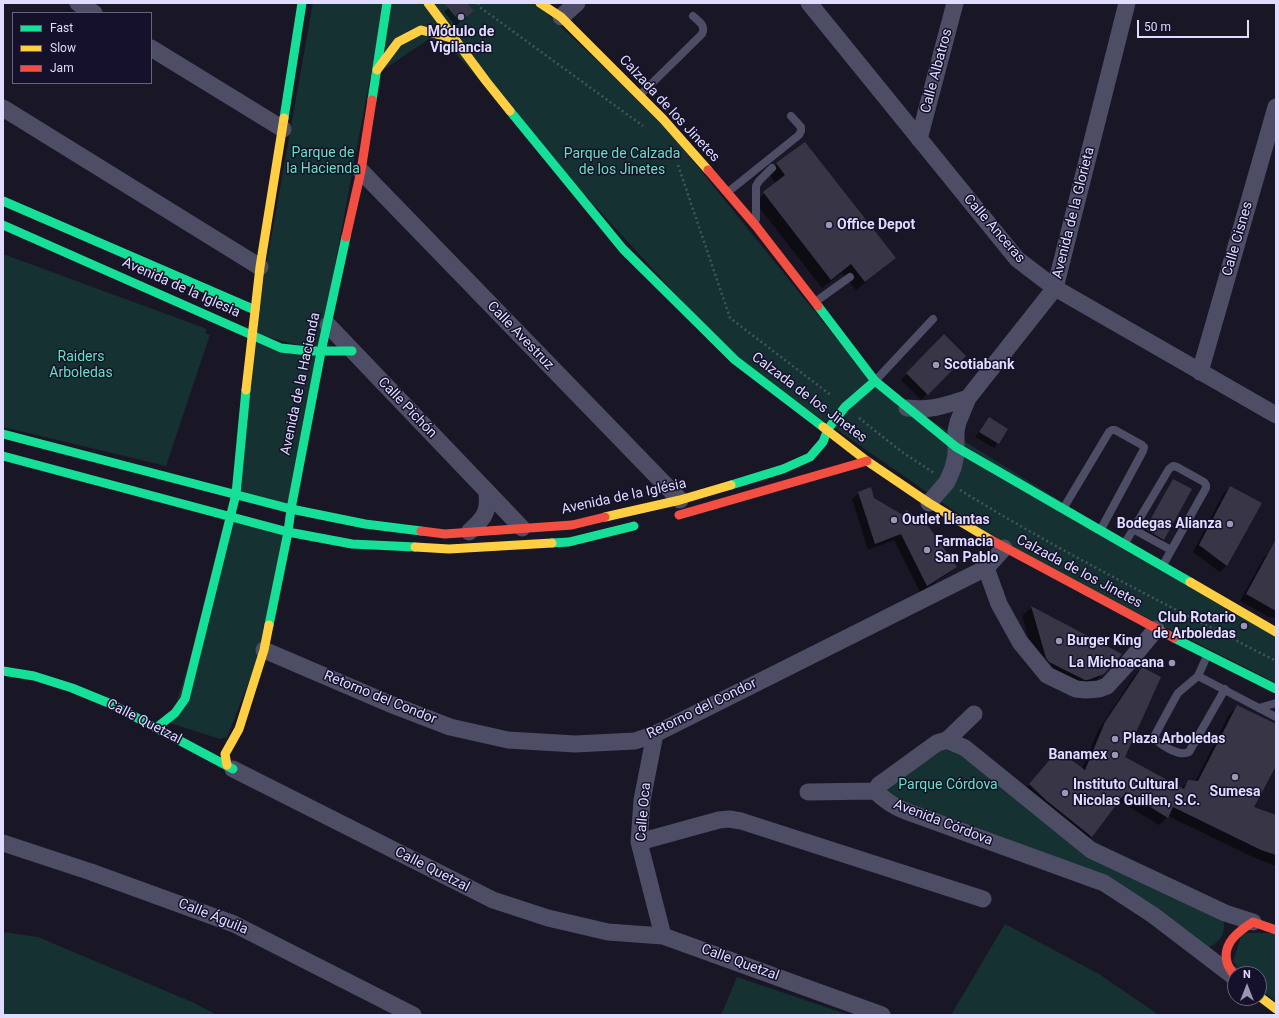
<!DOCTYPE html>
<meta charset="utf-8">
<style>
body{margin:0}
#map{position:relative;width:1279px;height:1018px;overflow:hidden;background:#191725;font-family:Roboto,sans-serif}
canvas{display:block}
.frame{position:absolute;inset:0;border:4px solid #dfdcff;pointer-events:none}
.legend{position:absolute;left:12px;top:12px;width:140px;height:72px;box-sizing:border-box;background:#15112b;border:1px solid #666280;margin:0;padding:5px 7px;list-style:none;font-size:12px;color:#dfdcff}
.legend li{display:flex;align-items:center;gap:8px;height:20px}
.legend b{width:20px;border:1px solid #666280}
.north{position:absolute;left:1227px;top:966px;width:40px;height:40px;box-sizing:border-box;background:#15112b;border:1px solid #666280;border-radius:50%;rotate:0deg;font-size:11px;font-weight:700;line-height:16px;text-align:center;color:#dfdcff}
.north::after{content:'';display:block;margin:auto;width:14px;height:18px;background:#9a97b3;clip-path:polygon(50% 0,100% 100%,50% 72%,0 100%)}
.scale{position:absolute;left:1137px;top:20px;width:112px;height:18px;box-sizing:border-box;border:2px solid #dfdcff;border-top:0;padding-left:5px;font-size:12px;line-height:14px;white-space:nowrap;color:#dfdcff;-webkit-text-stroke:3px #15112b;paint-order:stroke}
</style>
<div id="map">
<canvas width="1279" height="1018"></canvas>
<div class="frame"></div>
<ul class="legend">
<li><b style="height:5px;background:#16e098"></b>Fast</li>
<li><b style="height:5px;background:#ffcf43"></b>Slow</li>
<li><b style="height:5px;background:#f24e42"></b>Jam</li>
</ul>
<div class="north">N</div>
<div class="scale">50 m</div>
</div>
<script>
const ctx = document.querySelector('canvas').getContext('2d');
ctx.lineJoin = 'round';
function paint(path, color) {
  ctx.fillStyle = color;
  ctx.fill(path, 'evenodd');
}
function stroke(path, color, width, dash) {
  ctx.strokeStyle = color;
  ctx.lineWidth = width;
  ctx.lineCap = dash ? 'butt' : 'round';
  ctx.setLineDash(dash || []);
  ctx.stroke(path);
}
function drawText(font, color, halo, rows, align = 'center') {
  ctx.font = font + ' Roboto,sans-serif';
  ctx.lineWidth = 3;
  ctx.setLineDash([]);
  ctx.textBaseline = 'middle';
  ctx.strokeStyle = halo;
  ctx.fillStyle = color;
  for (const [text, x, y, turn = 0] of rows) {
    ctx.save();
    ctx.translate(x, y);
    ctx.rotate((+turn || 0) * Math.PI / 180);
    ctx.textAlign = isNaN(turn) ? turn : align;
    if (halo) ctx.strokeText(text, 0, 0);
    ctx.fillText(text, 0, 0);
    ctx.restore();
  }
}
paint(new Path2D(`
 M313 3H384L319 350 254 334Z
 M389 3H536L660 120 874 385 1276 635V683L1005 546 736 360 454 52 429 39 380 72Z
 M3 254 207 329 205 333 210 335 166 466 3 427Z
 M253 337 317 355 289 507 238 493Z
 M233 522 285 534 262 649 227 737 220 739 170 723Z
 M947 741 1090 851 1223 914C1226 935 1223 941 1203 950L1105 882 901 809 881 785Z
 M1005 924 1099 974 1159 1015H951Z
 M3 932 38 937 192 1002 217 1015H3Z
 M1242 933H1276V1002L1259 988V974H1242L1233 961Z
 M737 977 849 1015H721Z`), '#153131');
paint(new Path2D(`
 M454 3H466L468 15 456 26 444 12Z
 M777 164 894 258 885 267 856 290 842 273 822 288 755 202 776 184 768 173Z
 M944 336 965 356 921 400 901 380Z
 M989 418 1007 429 994 448 975 437Z
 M1173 480 1163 539 1161 541 1144 531Z
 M1230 487 1227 565 1220 572 1193 552 1223 494Z
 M859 493 873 499 901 516 906 511 956 567 949 573 920 592 894 540 868 550 852 499Z
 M1271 551 1276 553V618L1269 617 1240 601 1264 557Z
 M1031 608 1121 654 1094 683 1076 688 1037 667 1022 616Z
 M1142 668 1124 758 1181 788 1189 781 1195 782 1229 714 1237 706 1276 726V764L1253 808 1276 816V866L1253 857 1168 816 1159 825 1118 800 1091 836 1083 844 1022 793 1050 760 1082 769 1098 731 1134 676Z`), '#0007');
paint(new Path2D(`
 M444 3H467L474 11 460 22Z
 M805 142 896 258 865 282 851 264 831 280 763 192 785 175 776 163Z
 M944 334 966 356 928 395 906 373Z
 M989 417 1008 429 999 444 979 432Z
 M1173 479 1192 489 1164 540 1145 529Z
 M1230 486 1262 503 1227 566 1199 545Z
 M871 487 874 498 903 515 906 510 926 523 957 567 927 586 901 534 875 544 858 492Z
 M1276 539V611L1246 594Z
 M1031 606 1122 654 1104 674 1088 680H1085L1049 662 1046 658Z
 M1142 667 1161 677 1125 757 1184 789 1188 780 1198 781 1237 705 1276 724V766L1254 807 1276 815V855L1261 850 1173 807 1168 818 1126 792 1092 837 1047 801 1029 784 1058 750 1085 770 1105 722Z`), '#383646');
stroke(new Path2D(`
 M478 3 481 8 643 126
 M678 165 730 318 832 396
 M859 418 902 452 934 473
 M960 490C1062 553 1169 606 1276 661`), '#475362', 2.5, [2, 3]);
stroke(new Path2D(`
 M640 95 702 34C706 25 699 22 693 16
 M728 192 799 135 801 131V127L791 116
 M756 219V186L759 181 772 168
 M815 302 850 277
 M876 380 933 319
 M1063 509 1109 432 1112 430H1115L1142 445 1144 447 1143 451 1101 529
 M1133 529 1171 550
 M1125 543 1169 469 1173 466 1177 467 1204 482 1206 485V488L1163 565
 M1207 656 1198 676 1178 693 1174 700 1155 735V739C1162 746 1180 757 1189 752L1225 689
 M1198 676 1276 717
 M1259 708 1276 703`), '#4d4d66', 8);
stroke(new Path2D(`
 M78 3 94 13
 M809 3 1017 259 1055 288 1276 415
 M561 17 577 3
 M151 48 283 129
 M3 108 260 267
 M919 139 955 3
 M361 171 680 500
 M328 325 522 528
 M1200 372 1276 107
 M907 408C931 411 946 405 968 398
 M929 503 947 482 953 468 956 455V431L958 422 968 398 1055 288 1127 3
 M469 532C484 518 489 513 487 492
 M986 568 999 604 1020 642 1047 675 1076 689 1086 690 1099 689 1107 686 1128 663 1156 629
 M264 650 390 704 450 727 508 740 575 744 635 741 655 734 986 568 1004 548
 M655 734 642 800 639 842 663 936
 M947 740 965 748 1091 850 1225 913 1253 922
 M233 769 493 900 548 918 608 932 663 936 882 1015
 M875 791C891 806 901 810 922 817L1104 883 1153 915 1233 976
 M875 791 879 785 937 743 947 740 974 714
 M808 792 875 791
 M639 842 719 820 729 819 741 821 983 899
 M3 843 91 872 234 924 413 1015`), '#4d4d66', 17);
stroke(new Path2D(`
 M372 100 387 3
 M510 111 623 249 735 360 823 427
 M284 118 302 3
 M3 201 255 310
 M3 225 281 348 308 351H352
 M818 306 875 381 956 447 1190 582
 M3 434 291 509 365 524 421 531
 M3 456 288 532 352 544 415 547
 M731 485 783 469 810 457 823 442 828 429 845 407 875 381
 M552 543 569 542 634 526
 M269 625 288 532 291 509 321 352 346 237
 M1174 638 1276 689
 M3 671 34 676 72 688 111 704 233 769
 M156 728 175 713 185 699 236 494 246 390`), '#16e098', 9);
stroke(new Path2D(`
 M428 3 486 81 510 111
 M540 3 561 17 663 119 708 170
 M377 70 398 42 421 30 455 39
 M246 390 260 267 284 118
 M823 427 867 461 929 503 991 540
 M605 517 680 500 731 485
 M415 547 449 549 552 543
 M1190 582 1276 632
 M227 765 225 754 239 729 264 650 269 625
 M1259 996 1276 1009`), '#ffcf43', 9);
stroke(new Path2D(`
 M708 170 756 226 818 306
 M346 237 361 171 372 100
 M679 515 867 461
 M421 531 445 534 572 525 605 517
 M991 540 1174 638
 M1235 976C1232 972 1228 967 1227 962 1222 943 1239 931 1253 922L1276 930`), '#f24e42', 9);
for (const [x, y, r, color] of [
 [461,17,4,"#9a97b3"],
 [829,225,4,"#9a97b3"],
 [936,365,4,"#9a97b3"],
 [894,520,4,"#9a97b3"],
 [1230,524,4,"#9a97b3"],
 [927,550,4,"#9a97b3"],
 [1244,626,4,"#9a97b3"],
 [1059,641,4,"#9a97b3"],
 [1172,663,4,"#9a97b3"],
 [1115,739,4,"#9a97b3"],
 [1115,755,4,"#9a97b3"],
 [1235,777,4,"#9a97b3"],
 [1065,793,4,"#9a97b3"]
]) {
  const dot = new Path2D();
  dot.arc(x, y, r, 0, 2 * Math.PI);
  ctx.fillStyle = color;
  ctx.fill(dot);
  stroke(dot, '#15112b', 1.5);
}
drawText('bold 14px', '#dfdcff', '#15112b', [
 ["Módulo de",461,32,"center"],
 ["Vigilancia",461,48,"center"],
 ["Office Depot",837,225],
 ["Scotiabank",944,365],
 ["Outlet Llantas",902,520],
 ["Bodegas Alianza",1222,524,"right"],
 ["Farmacia",935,542],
 ["San Pablo",935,558],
 ["Club Rotario",1236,618,"right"],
 ["de Arboledas",1236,634,"right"],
 ["Burger King",1067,641],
 ["La Michoacana",1164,663,"right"],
 ["Plaza Arboledas",1123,739],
 ["Banamex",1107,755,"right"],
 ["Instituto Cultural",1073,785],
 ["Nicolas Guillen, S.C.",1073,801],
 ["Sumesa",1235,792,"center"]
], 'left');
drawText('14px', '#dfdcff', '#15112b', [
 ["Calle Albatros",937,71,-75],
 ["Calzada de los Jinetes",669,109,47],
 ["Avenida de la Glorieta",1074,213,-76],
 ["Calle Anceras",994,229,49],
 ["Calle Cisnes",1238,239,-74],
 ["Avenida de la Iglesia",181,288,24],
 ["Calle Avestruz",520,336,46],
 ["Avenida de la Hacienda",301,384,-78],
 ["Calzada de los Jinetes",809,398,37],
 ["Calle Pichón",407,408,46],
 ["Avenida de la Iglésia",624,497,-12],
 ["Calzada de los Jinetes",1079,572,28],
 ["Retorno del Condor",380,698,22],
 ["Retorno del Condor",702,709,-26],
 ["Calle Quetzal",144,722,27],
 ["Calle Oca",644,812,-85],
 ["Avenida Córdova",943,823,21],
 ["Calle Quetzal",432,870,27],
 ["Calle Águila",213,917,22],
 ["Calle Quetzal",740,963,20]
]);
drawText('14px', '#67e0bd', '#15112b', [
 ["Parque de",323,153],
 ["la Hacienda",323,169],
 ["Parque de Calzada",622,154],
 ["de los Jinetes",622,170],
 ["Raiders",81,357],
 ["Arboledas",81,373],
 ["Parque Córdova",948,785]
]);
</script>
